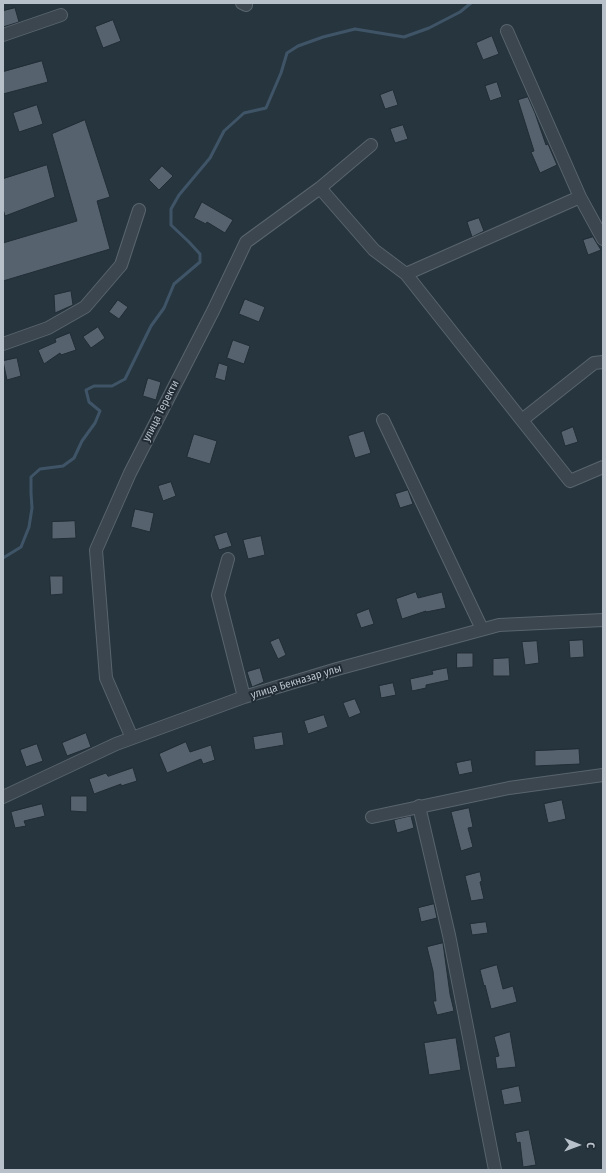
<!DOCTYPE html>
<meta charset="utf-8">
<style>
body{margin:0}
#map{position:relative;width:606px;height:1173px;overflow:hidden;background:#27353f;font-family:"Fira Sans Condensed",sans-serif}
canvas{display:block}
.frame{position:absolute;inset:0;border:4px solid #b8c1ca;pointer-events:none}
.north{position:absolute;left:558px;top:1125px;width:40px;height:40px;-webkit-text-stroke:3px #202b34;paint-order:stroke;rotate:91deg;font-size:11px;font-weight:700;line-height:16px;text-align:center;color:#b8c1ca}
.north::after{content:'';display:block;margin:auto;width:14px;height:18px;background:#b8c1ca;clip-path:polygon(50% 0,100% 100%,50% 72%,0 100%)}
</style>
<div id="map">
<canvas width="606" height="1173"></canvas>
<div class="frame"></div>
<div class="north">С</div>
</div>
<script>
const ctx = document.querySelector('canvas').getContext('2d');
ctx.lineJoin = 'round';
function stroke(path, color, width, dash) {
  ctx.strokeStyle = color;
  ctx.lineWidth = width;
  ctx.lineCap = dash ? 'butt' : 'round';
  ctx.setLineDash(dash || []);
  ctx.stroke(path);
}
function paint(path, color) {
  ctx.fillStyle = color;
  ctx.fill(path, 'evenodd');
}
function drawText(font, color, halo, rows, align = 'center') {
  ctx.font = font + ' "Fira Sans Condensed",sans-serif';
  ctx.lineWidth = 4;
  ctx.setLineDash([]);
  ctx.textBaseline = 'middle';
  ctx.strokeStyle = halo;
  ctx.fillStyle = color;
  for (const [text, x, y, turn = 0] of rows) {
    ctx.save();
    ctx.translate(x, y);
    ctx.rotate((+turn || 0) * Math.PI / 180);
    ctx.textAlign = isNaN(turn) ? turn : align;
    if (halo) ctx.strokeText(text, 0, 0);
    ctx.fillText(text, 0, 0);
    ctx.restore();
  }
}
stroke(new Path2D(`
 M3 558 21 547 29 527 32 508 31 493V477L40 469 63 466 74 458 82 441 95 423 100 411 89 402 86 390 94 386H112L125 379 151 326 164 308 174 284 200 262V254L189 242 171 225V209L179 195 210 158 224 131 244 113 266 108 281 73 287 53 298 46 323 37 355 29 404 37 429 28 460 12 471 3`), '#3f5567', 3);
const building = new Path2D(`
 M15 8 19 22 3 27V11Z
 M113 20 121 41 103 48 95 27Z
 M492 36 499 54 483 60 476 43Z
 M42 61 48 82 3 94V72Z
 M497 82 502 97 490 101 485 86Z
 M393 90 398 105 385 109 380 95Z
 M528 97 535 113 546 145 548 144 557 165 540 173 531 152 534 151 518 100Z
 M37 105 43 124 19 132 13 113Z
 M85 120 110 197 97 201 110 249 3 281V243L77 221 52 134Z
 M403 125 408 139 395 143 390 129Z
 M47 165 55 197 5 216 3 209V179Z
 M162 166 173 176 159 190 149 180Z
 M202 202 233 220 225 233 207 222 206 224 194 218Z
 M479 218 484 231 472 237 467 222Z
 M593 237 601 250 588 255 583 240Z
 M71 291 73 305 55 313 54 295Z
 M245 299 265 307 259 322 239 314Z
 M118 300 128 307 119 319 109 312Z
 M98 327 105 338 91 348 83 337Z
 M70 333 76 350 61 355 60 353 44 364 38 350 56 342 55 339Z
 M233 340 250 346 244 364 227 358Z
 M17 358 21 376 7 380 3 361Z
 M219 363 228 366 225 381 215 378Z
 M148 378 161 382 156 400 143 396Z
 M573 427 578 442 565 446 561 432Z
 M364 431 371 453 355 458 348 436Z
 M194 434 217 441 210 464 187 457Z
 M171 482 176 496 163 501 158 486Z
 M408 490 413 504 400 508 395 494Z
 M135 509 154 513 150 532 131 527Z
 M75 521 76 538 52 539V522Z
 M227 532 232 546 219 550 214 536Z
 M261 536 265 555 248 559 243 540Z
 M50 576H63V594L51 595Z
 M416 592 418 598 442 592 446 608 426 612V611L402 619 396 599Z
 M369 609 374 624 361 628 356 614Z
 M279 638 286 655 278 659 270 642Z
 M583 640 584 657 570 658 569 641Z
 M537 641 539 663 525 665 522 642Z
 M457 653H473V667L457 668Z
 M509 658 510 676H493V659Z
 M260 668 264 682 252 687 247 672Z
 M447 668 449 680 426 685V688L412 691 410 679 433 674 432 671Z
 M393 683 396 695 381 698 379 686Z
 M355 699 361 713 349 718 343 703Z
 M324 715 328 727 308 734 304 721Z
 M282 732 284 745 255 750 253 737Z
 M86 733 91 747 67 756 62 743Z
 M186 742 190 752 211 745 215 760 203 764 201 759 167 773 159 754Z
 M37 744 43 761 26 767 20 750Z
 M579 749 580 764 535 766V751Z
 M471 760 473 772 459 775 456 763Z
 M133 768 137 781 121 786V784L94 794 89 779 106 773 108 776Z
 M71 796H87V812L71 811Z
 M562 800 566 819 548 823 544 804Z
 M42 804 45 816 24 821 26 826 15 828 11 812Z
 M469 808 473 827 468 828 473 847 461 851 451 812Z
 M411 816 414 828 397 833 394 820Z
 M480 872 482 881 480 882 484 899 471 901 465 876Z
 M434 904 437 918 421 922 418 908Z
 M486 922 488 933 472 935 470 924Z
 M443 943 450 994 454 1011 437 1015 433 1001H436L433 971 427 947Z
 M497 965 503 989 513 986 517 1002 491 1009 485 985 484 986 480 970Z
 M510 1032 516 1067 497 1069 495 1057 499 1056 494 1037Z
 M456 1038 461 1070 429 1075 424 1043Z
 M519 1086 522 1102 504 1105 501 1090Z
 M529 1130 536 1165 523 1167 520 1142 517 1143 515 1133Z`);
paint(building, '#56636f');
stroke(building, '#222d36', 1);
const minor = new Path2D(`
 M242 3 246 5
 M507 31 580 197 603 239
 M3 35 61 15
 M320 188 374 250 406 274 570 481 603 467
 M406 274 580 197
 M3 344 48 328 85 307 121 265 139 210
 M383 420 482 629
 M522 420 594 363 603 362
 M228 559 218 595 244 697
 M132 738 106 678 96 550 130 473 213 311 246 242 320 188 371 145
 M3 797 116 744 244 697 337 669 499 625 603 620
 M419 806 449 935 495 1170
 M372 817 509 788 603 775`);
stroke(minor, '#59646d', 14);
stroke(minor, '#3b464f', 12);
drawText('11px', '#b8c1ca', '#202b34', [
 ["улица Теректи",161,411,-63],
 ["улица Бекназар улы",296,682,-17]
]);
</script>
